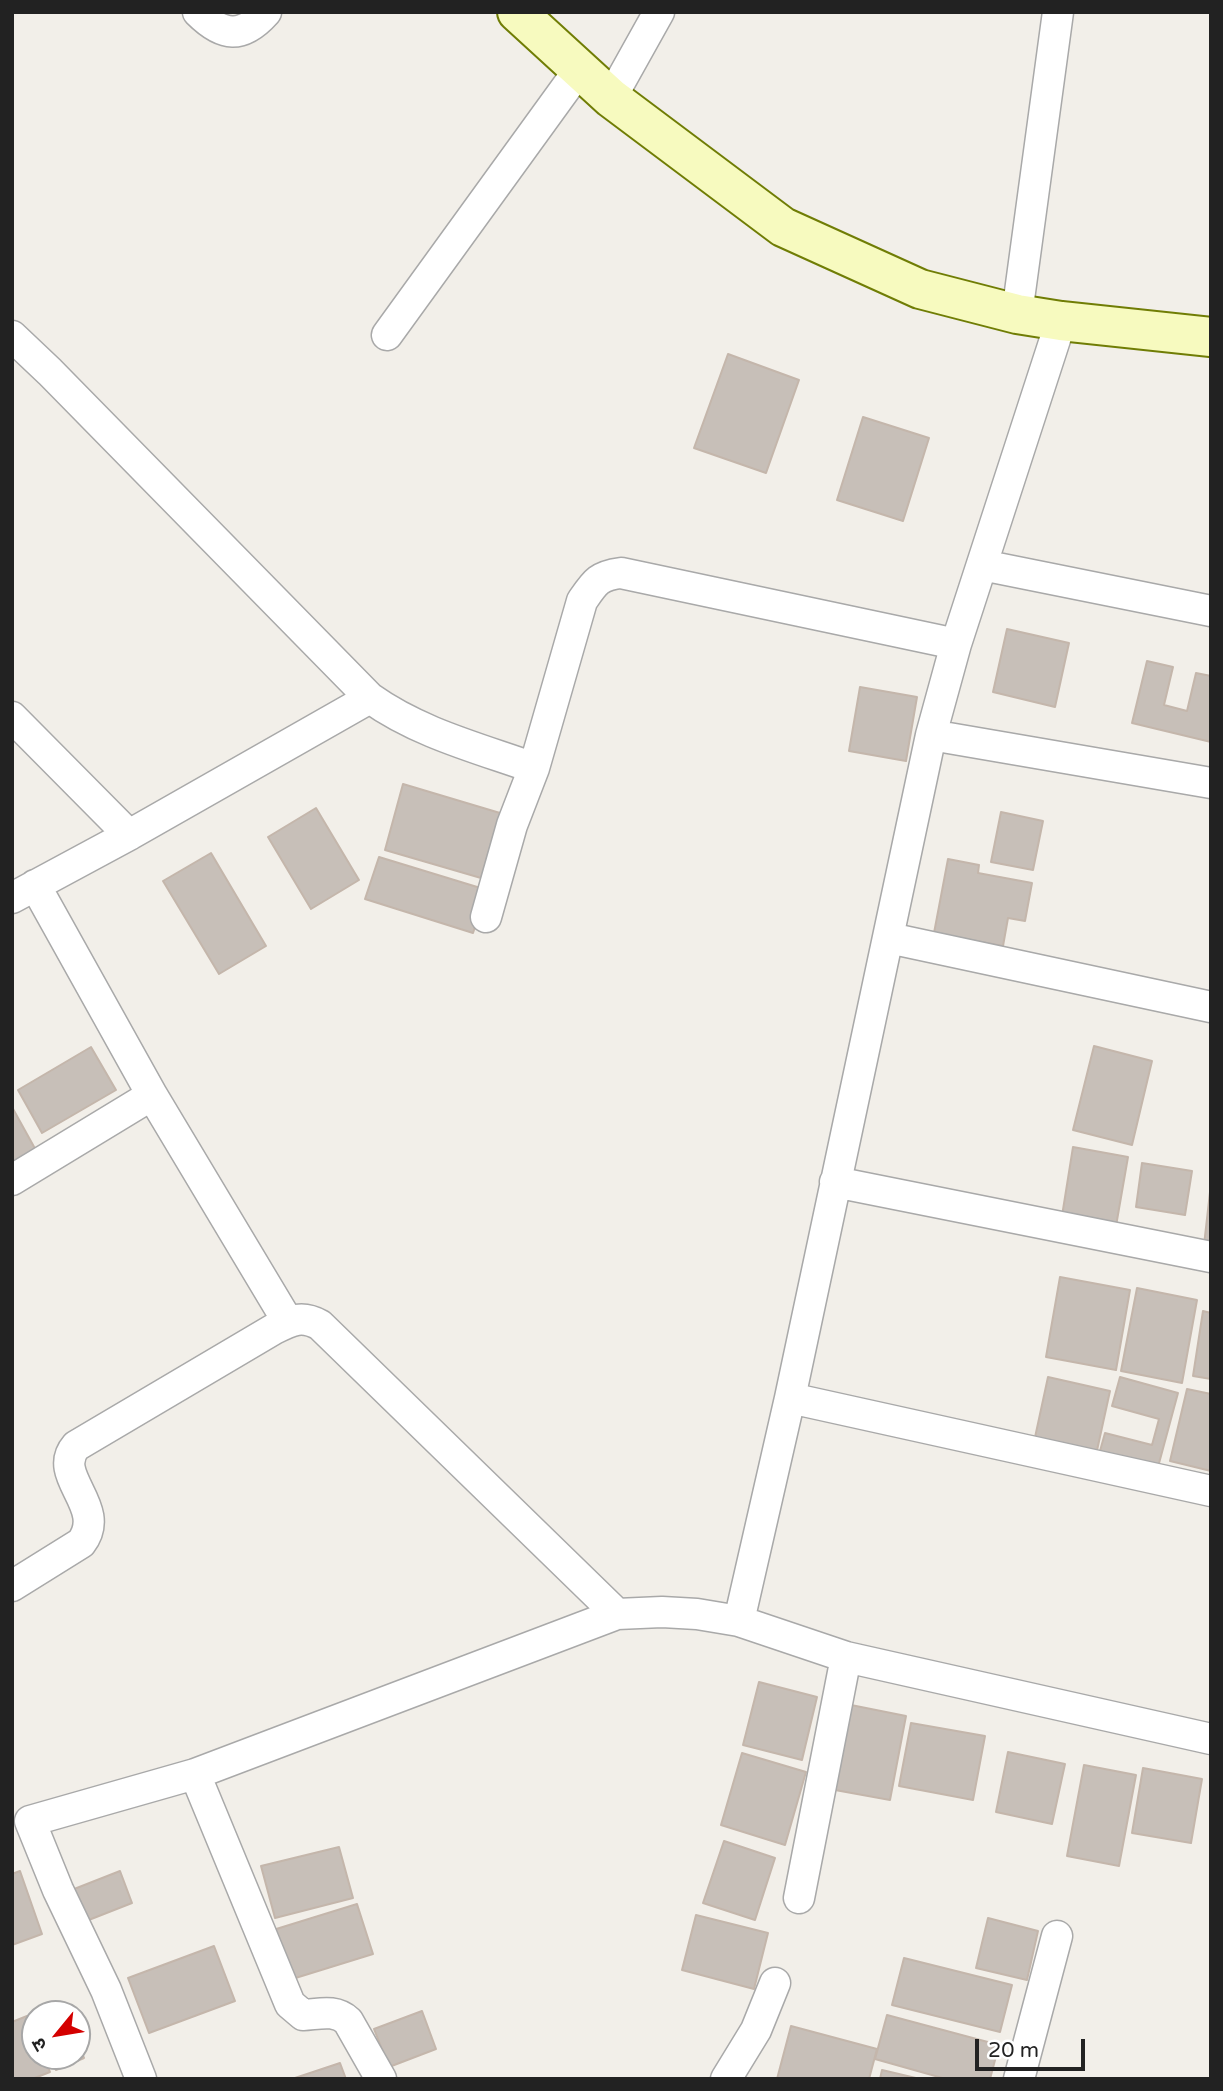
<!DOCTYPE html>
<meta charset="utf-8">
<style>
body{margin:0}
#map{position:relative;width:1223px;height:2091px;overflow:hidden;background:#f2efe9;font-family:"Varela Round","Noto Sans Devanagari",sans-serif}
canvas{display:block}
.frame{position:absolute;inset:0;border:14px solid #222;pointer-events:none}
.north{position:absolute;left:21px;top:2000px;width:70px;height:70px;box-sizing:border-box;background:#fff;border:2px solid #a7a7a7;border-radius:50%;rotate:240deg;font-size:19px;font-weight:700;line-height:28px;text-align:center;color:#222}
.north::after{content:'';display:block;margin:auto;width:24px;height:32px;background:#d40000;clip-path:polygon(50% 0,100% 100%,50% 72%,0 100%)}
.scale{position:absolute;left:975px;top:2039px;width:110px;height:32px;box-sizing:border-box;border:4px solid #222;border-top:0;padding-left:9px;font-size:21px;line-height:24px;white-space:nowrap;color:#222;-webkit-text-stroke:5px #fff;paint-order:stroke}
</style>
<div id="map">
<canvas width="1223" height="2091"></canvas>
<div class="frame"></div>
<div class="north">उ</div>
<div class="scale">20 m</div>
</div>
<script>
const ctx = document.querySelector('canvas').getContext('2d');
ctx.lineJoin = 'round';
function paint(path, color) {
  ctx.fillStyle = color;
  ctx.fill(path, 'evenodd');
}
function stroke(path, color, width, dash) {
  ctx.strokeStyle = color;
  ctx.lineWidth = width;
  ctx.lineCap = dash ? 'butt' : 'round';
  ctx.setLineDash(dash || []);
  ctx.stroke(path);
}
const building = new Path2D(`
 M728 354 799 380 766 473 694 448Z
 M863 417 929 438 903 521 837 500Z
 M1007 629 1069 643 1055 707 993 692Z
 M1147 661 1173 667 1164 705 1187 711 1196 673 1211 676V742L1132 723Z
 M860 687 917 697 906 761 849 751Z
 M403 784 500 813 481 878 385 850Z
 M316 808 359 880 311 909 268 837Z
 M1001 812 1043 821 1033 870 991 862Z
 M211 853 266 946 219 974 163 881Z
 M379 857 487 890 473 933 365 899Z
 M948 859 979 865 978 873 1032 883 1025 921 1008 918 1003 946 934 933Z
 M1094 1046 1152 1061 1132 1145 1073 1130Z
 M91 1047 116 1090 42 1133 18 1090Z
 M12 1107 38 1154 12 1167Z
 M1073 1147 1128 1157 1116 1226 1062 1216Z
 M1142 1163 1192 1171 1185 1215 1136 1207Z
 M1211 1183V1246L1204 1245Z
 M1060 1277 1130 1290 1116 1370 1046 1357Z
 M1137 1288 1197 1300 1182 1383 1121 1371Z
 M1203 1311 1211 1313V1379L1193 1376Z
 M1048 1377 1110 1391 1096 1455 1034 1442Z
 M1120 1377 1178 1393 1158 1467 1100 1451 1105 1433 1152 1445 1159 1419 1112 1406Z
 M1187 1389 1211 1394V1471L1170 1461Z
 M759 1682 817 1697 802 1760 743 1745Z
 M851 1705 906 1716 890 1800 835 1790Z
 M911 1723 985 1736 973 1800 899 1786Z
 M1008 1752 1065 1764 1052 1824 996 1812Z
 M742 1753 806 1772 785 1845 721 1825Z
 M1084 1765 1136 1775 1119 1866 1067 1856Z
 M1143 1768 1202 1779 1191 1843 1132 1833Z
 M724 1841 775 1858 755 1920 703 1903Z
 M339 1847 353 1898 275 1918 261 1866Z
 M20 1871 42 1934 12 1945V1874Z
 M120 1871 132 1903 76 1925 64 1893Z
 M357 1904 373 1954 289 1980 273 1930Z
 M696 1915 768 1933 754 1989 682 1970Z
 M988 1918 1038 1931 1027 1980 976 1968Z
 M214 1946 235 2001 149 2033 128 1978Z
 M904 1958 1012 1985 1000 2032 892 2005Z
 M61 2002 66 2014H35V2018L33 2013Z
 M422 2011 436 2049 389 2067 374 2029Z
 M887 2015 999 2045 990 2079H946L875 2059Z
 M27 2016 35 2035V2056H43L50 2072 32 2079H12V2022Z
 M791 2026 877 2049 869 2079H777Z
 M77 2042 84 2058 56 2070 50 2056H77Z
 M340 2063 346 2079H292Z
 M882 2070 920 2079H880Z`);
paint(building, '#c7bfb8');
stroke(building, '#c4b6ab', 2);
const street = new Path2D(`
 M198 12C223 37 242 39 266 12
 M611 98 659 12
 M1017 314 1058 12
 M387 335 579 70
 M12 336 50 372 370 698C419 733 478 748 534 768
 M982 565 1211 611
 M12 717 129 835
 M931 735 1211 783
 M12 898 129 835 370 698
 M486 917 512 825 534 768 582 601C595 582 598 576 621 573L956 644
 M889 938 1211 1007
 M152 1095 288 1322
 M12 1180 152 1095 35 885
 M835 1182 1211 1257
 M790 1398 1211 1491
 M12 1586 81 1543C109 1507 50 1476 76 1446L274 1329C292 1320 302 1315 320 1325L617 1614
 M739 1621 790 1398 931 735 956 644 1061 321
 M799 1898 846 1657
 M141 2079 106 1990 58 1890 30 1821 195 1774
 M381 2079 348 2021C335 2009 320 2014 303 2015L290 2004 195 1774 617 1614 662 1612 697 1614 739 1621 846 1657 1211 1739
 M726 2079 756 2030 775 1983
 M1019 2079 1057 1936`);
const secondary = new Path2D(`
 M517 12 611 98 783 227 920 289 1017 314 1061 321 1211 337`);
stroke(street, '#a9a9a9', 33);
stroke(secondary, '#707d05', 42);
stroke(street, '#fff', 30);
stroke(secondary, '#f7fabf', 38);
</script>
